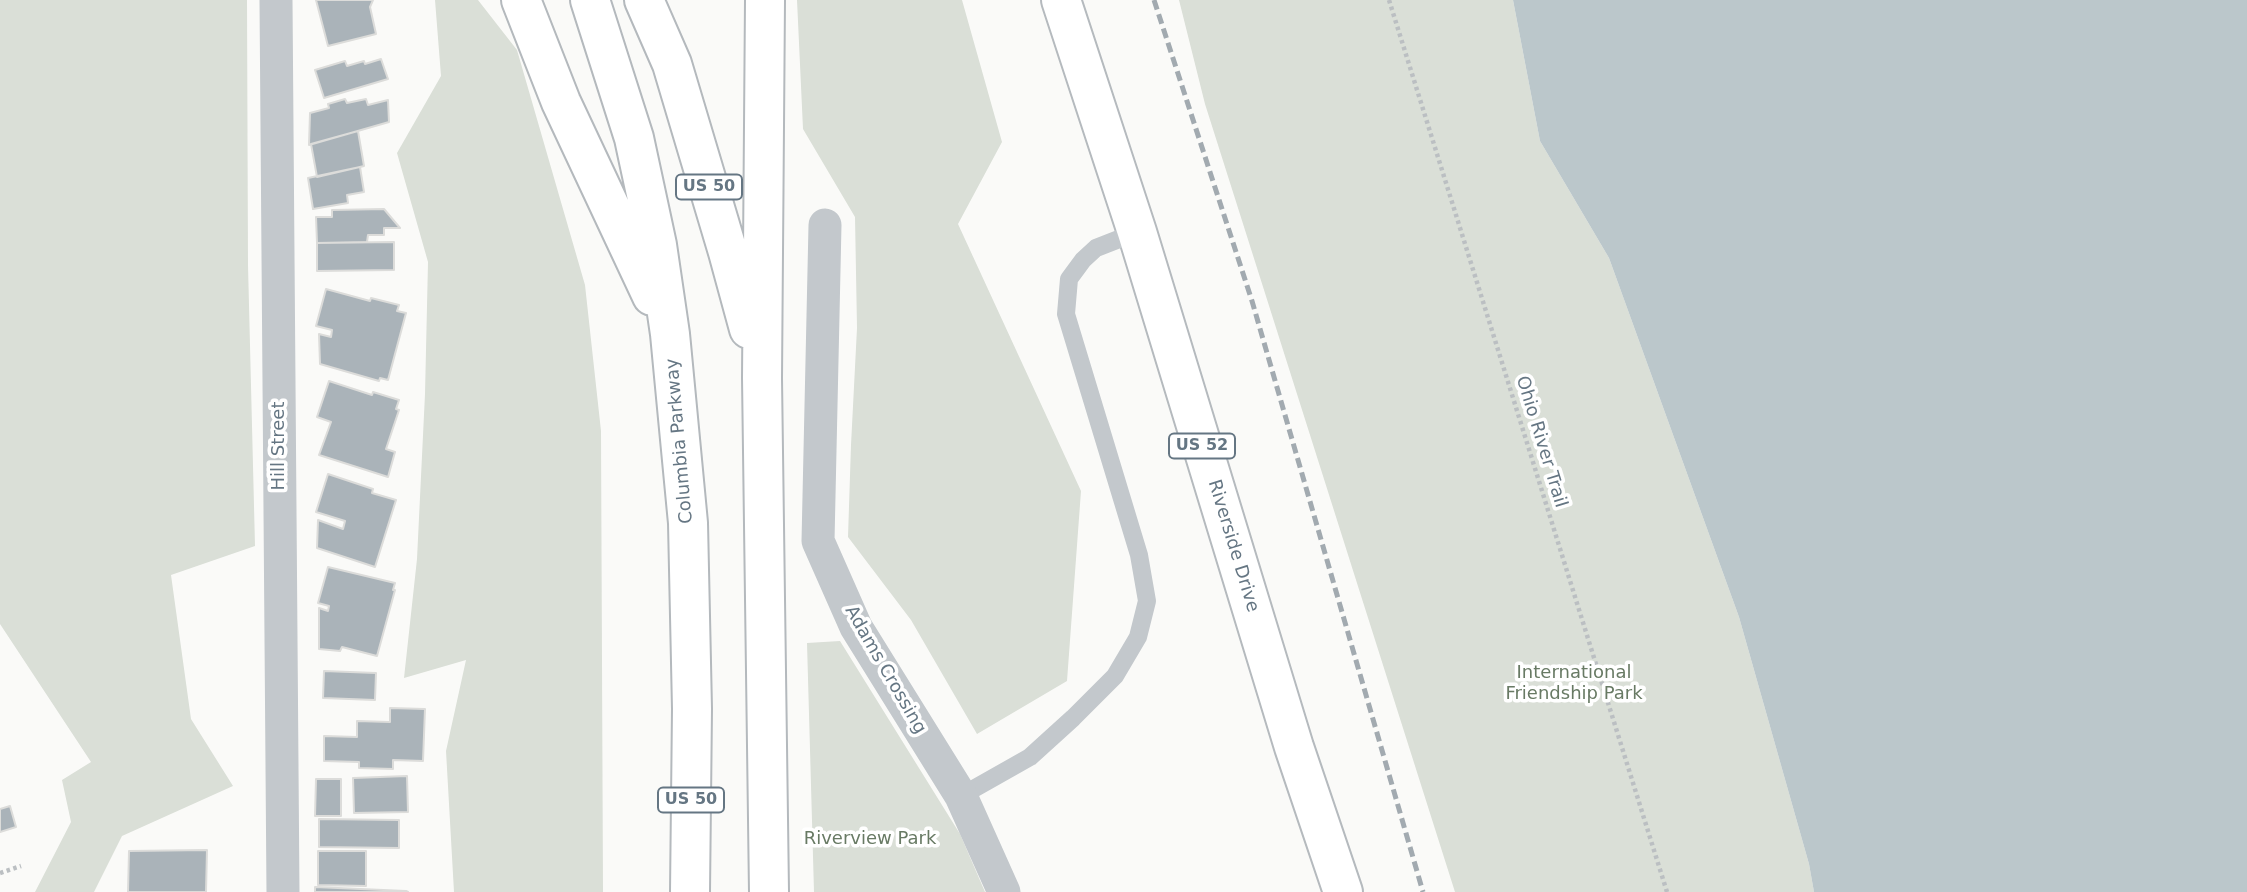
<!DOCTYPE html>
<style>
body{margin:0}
canvas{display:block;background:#fafaf8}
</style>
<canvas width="2247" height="892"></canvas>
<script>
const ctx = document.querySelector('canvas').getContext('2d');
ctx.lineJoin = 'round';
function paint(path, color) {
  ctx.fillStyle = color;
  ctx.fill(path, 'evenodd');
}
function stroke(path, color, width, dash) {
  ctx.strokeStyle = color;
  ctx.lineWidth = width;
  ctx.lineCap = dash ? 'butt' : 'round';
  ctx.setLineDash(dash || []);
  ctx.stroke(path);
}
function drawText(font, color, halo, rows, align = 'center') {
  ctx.font = font + ' "DejaVu Sans",sans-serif';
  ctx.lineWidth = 7;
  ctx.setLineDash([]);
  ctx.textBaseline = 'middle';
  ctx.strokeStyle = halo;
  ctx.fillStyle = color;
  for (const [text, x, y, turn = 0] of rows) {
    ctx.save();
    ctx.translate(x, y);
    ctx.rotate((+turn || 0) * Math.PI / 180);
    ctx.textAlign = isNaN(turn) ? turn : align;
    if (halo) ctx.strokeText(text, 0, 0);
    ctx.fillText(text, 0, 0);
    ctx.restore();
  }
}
paint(new Path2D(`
 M0 0H247L248 265 255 546 171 575 191 719 233 786 122 836 94 892H35L71 822 62 780 91 762 0 624Z
 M435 0H478L517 50 585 285 601 431 603 892H454L446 751 466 660 404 678 417 559 425 394 428 262 397 153 441 76Z
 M797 0H962L1002 142 958 224 1081 491 1067 681 977 734 911 620 848 537 851 445 857 328 855 217 803 129Z
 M1179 0H1513L1540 141 1609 258 1739 617 1809 864 1814 892H1455L1205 104Z
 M840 641 960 834 985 892H814L807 643Z`), '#dadfd7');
paint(new Path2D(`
 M1513 0H2247V892H1814L1809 864 1739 617 1609 258 1540 141Z`), '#bbc7cb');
const building = new Path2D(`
 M316 0H373L370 7 376 34 328 46Z
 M381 59 388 79 324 98 315 70 345 61 347 66 364 61 365 64Z
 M345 99 347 103 366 99 368 105 388 100 389 122 309 145 310 113 329 108 328 104Z
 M358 131 364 166 317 177 311 144Z
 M360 167 364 192 347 195 348 203 313 209 308 178Z
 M384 209 400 228H384V235H368L367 242 317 243 316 217H332V210Z
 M394 242V270L317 271V243Z
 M326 289 370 301 371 298 399 305 397 311 406 313 388 380 380 378 379 381 320 364 319 334 331 337 332 330 316 326Z
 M329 381 372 395 373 392 399 400 396 409 399 410 386 449 395 452 388 477 319 455 331 422 317 417Z
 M328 474 373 489 372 493 396 500 375 567 317 548 318 520 343 529 345 521 316 512Z
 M328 567 395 583 393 590H395L377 656 342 647 340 651 319 649V608L328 611 329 606 318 603Z
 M324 671 376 673 375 700 323 698Z
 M390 708 425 709 423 761 393 760V769L359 768V762L324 761V736L357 737V721L390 722Z
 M407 776 408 812 354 813 353 778Z
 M316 779H341V816H315Z
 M10 806 16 827 0 832V809Z
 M319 819 399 820V848L319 847Z
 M207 850 206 892H128L129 851Z
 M318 851H366V886L318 885Z
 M315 887 406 891 408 892H315Z`);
paint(building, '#aab3b9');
stroke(building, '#dcdcda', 2);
const primary = new Path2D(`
 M1061 0 1137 232 1294 747 1343 892`);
const trunk = new Path2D(`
 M521 0 561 102 652 296
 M590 0 634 138 657 245 670 334 688 523 692 709 690 892`);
const motorway = new Path2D(`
 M644 0 672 64 728 252 749 329
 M765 0 762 378 769 892`);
stroke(primary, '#b5babe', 42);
stroke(trunk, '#b4b9bd', 42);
stroke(motorway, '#b4b9bd', 42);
stroke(new Path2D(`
 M1389 0 1667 892
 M0 873 21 866`), '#bbbfc2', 4.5, [3.5, 3.5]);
stroke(new Path2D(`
 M961 796 1030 757 1073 718 1115 676 1138 637 1147 601 1139 555 1066 314 1069 279 1083 260 1096 248 1137 232`), '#c3c8cc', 18);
stroke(new Path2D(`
 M276 0 283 892
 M825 225 818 541 856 627 961 796 1004 892`), '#c3c8cc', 33);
stroke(primary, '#fff', 38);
stroke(trunk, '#fff', 38);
stroke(motorway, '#fff', 38);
stroke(new Path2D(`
 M1154 0 1252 301 1423 892`), '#a2aab0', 5, [10, 5]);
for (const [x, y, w] of [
 [709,187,66],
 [1202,446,66],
 [691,800,66]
]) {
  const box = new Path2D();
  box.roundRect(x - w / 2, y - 12.5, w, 25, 5);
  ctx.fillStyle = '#fff';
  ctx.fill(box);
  stroke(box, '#657683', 2);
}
drawText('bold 16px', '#657683', null, [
 ["US 50",709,187],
 ["US 52",1202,446],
 ["US 50",691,800]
]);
drawText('18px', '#657683', '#fff', [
 ["Columbia Parkway",680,441,-95],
 ["Ohio River Trail",1541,442,73],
 ["Hill Street",279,446,-90],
 ["Riverside Drive",1233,546,73],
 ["Adams Crossing",885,670,60]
]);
drawText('18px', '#687a64', '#fff', [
 ["International",1574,673],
 ["Friendship Park",1574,694],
 ["Riverview Park",870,839]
]);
</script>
